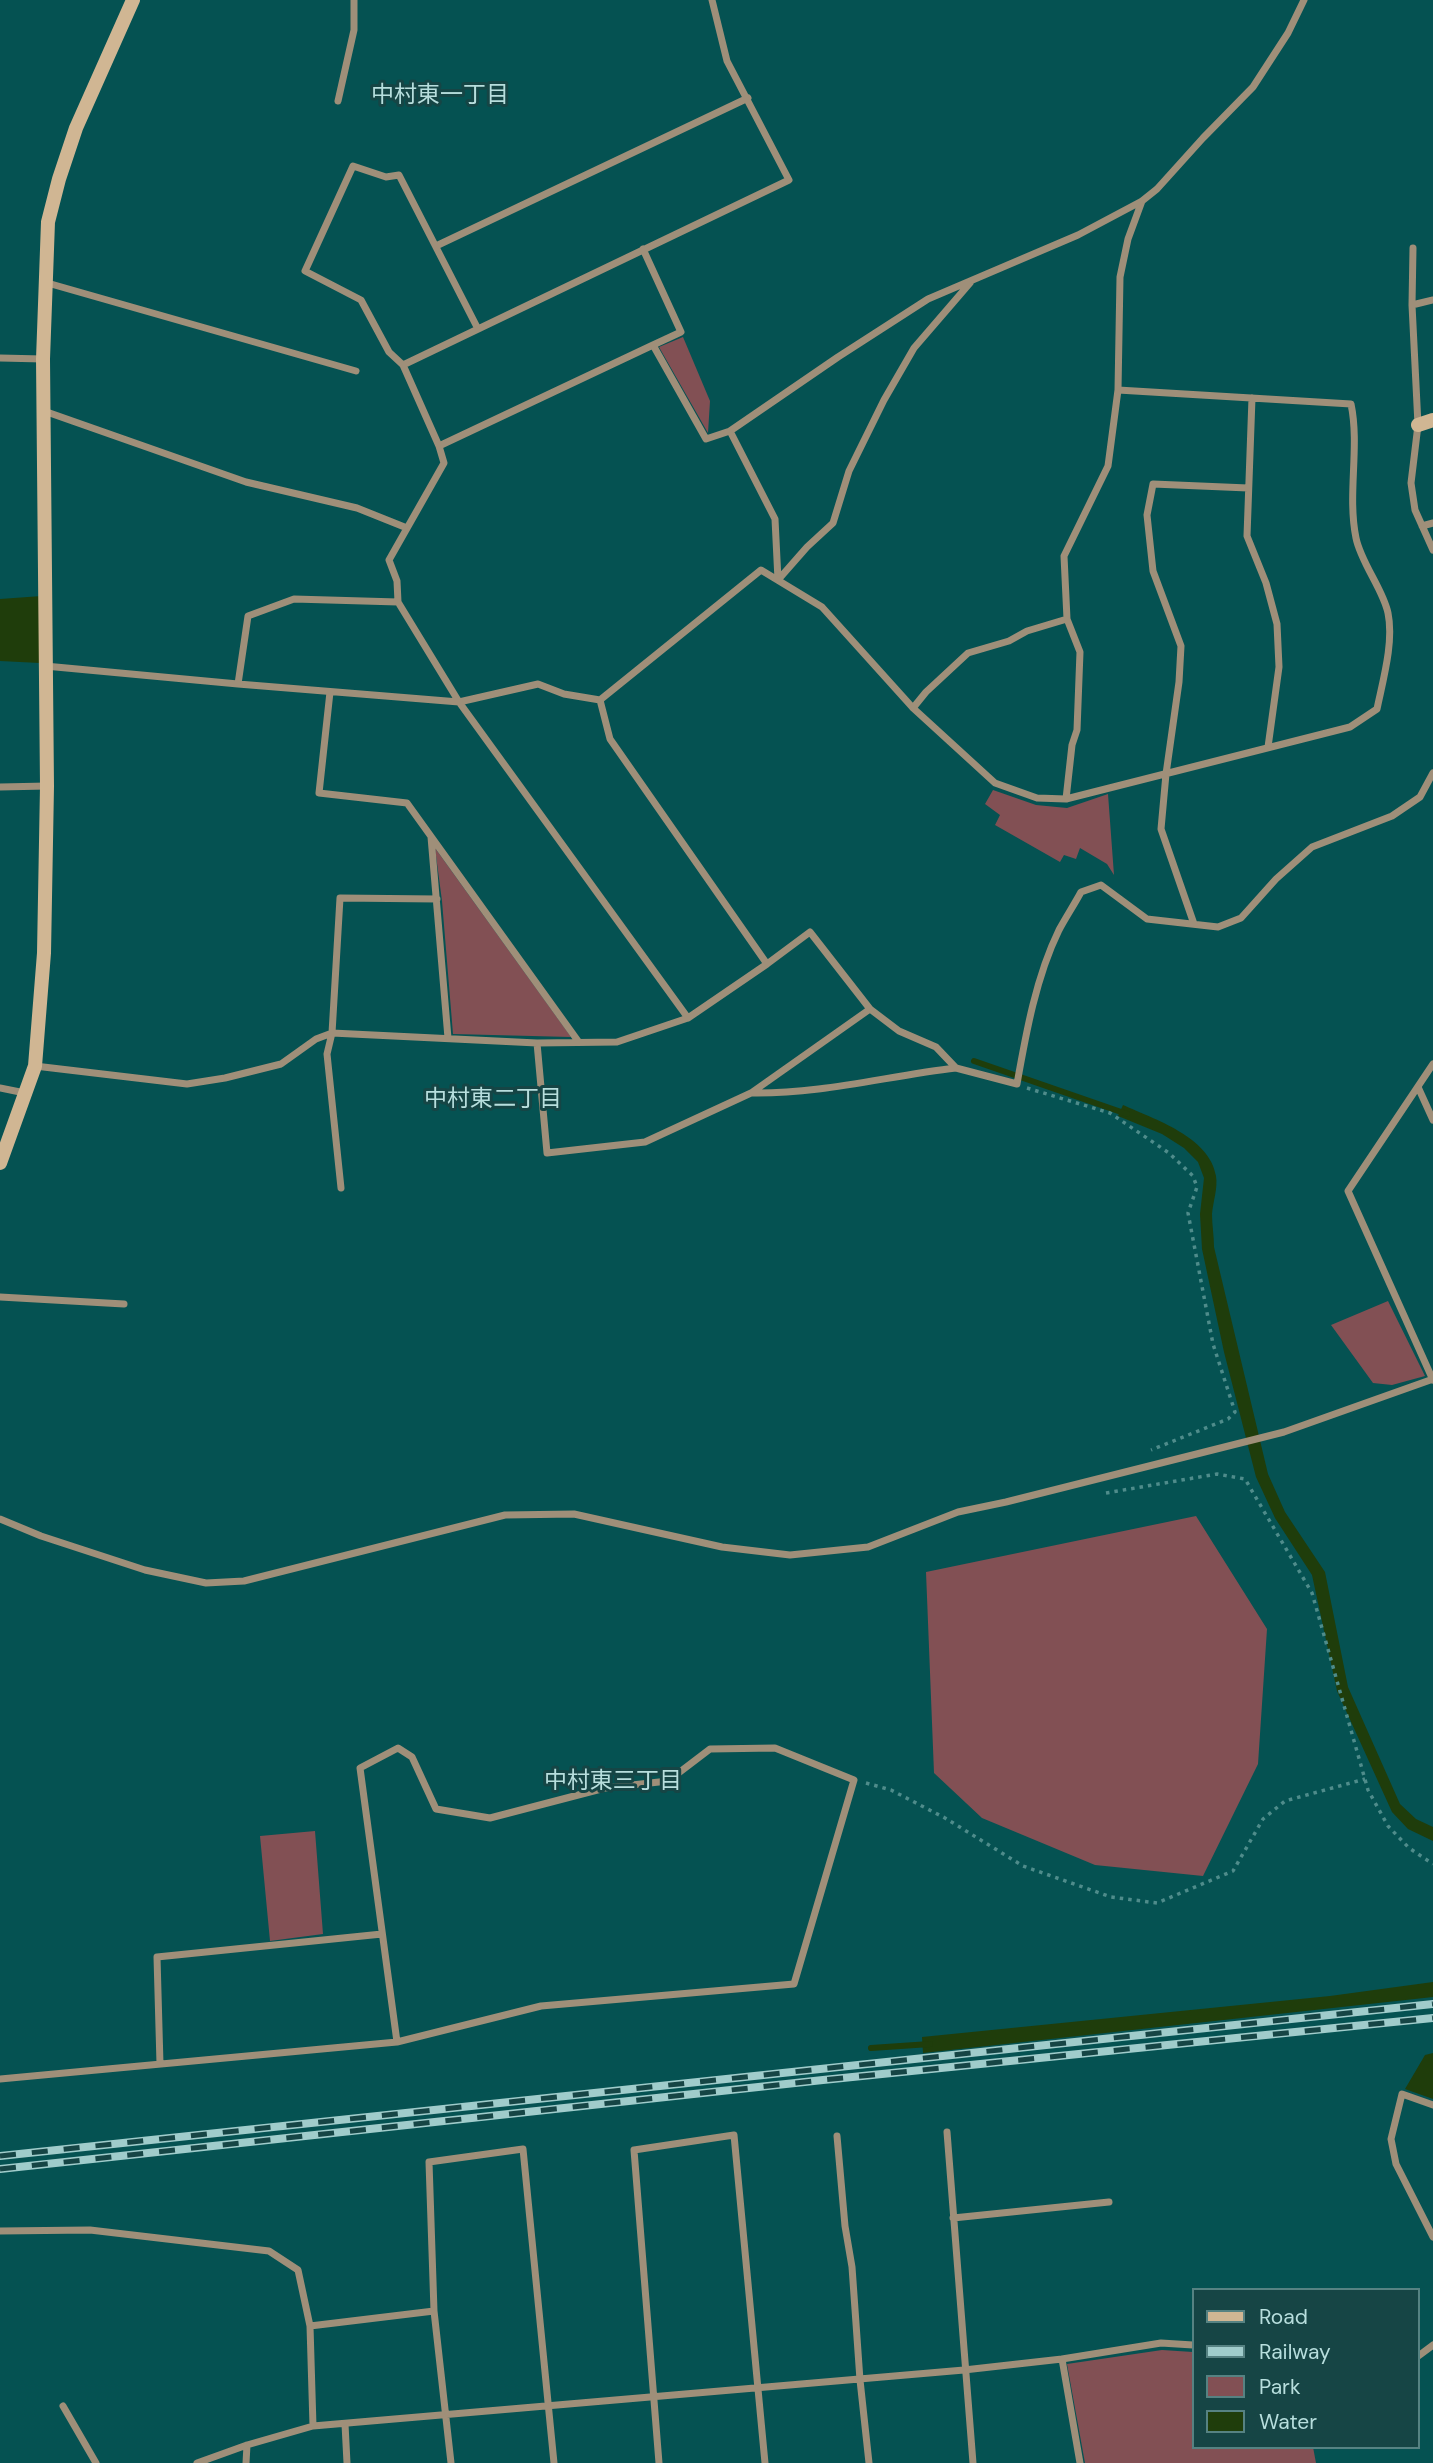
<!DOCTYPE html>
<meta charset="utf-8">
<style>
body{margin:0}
#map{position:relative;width:1433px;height:2463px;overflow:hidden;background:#055252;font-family:"DM Sans",sans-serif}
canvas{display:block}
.legend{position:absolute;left:1192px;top:2288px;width:228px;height:161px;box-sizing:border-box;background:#164545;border:2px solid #568282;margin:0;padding:9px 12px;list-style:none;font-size:21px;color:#b7dedd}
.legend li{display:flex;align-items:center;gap:14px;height:35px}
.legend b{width:35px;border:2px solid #568282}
</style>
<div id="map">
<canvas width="1433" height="2463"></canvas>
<ul class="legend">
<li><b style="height:9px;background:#d0b693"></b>Road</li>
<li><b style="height:9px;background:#a0cccb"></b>Railway</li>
<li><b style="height:19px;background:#825054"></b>Park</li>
<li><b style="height:19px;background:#1f3d0b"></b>Water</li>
</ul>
</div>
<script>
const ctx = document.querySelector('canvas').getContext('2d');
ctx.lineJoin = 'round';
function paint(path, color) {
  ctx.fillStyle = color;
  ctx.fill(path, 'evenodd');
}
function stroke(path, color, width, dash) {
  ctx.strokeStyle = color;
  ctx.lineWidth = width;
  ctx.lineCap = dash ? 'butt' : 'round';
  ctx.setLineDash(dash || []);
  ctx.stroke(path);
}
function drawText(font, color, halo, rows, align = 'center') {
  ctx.font = font + ' "DM Sans","Noto Sans JP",sans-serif';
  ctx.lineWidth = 6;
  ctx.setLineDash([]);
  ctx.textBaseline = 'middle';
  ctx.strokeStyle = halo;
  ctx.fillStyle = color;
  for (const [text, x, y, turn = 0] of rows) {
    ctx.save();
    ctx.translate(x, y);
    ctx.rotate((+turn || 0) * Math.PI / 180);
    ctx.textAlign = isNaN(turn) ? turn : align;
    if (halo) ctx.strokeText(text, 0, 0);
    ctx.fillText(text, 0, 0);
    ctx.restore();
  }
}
paint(new Path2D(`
 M683 337 710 401 708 433 659 347Z
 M993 790 1036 805 1067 808 1108 794 1114 875 1107 864 1080 848 1076 859 1064 855 1060 862 995 825 1000 815 985 804Z
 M435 848 571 1037 453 1034 442 901Z
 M1388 1301 1425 1376 1392 1385 1373 1383 1331 1325Z
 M1196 1516 1267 1629 1258 1764 1203 1876 1095 1865 982 1818 934 1773 926 1572Z
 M315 1831 323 1934 270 1941 260 1836Z
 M1162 2350 1193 2352V2447H1313L1316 2463H1085L1067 2364Z`), '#825054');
paint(new Path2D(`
 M42 596 40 663 0 661V599Z
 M1123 1105C1154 1119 1210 1137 1216 1176 1218 1188 1213 1202 1212 1214 1212 1225 1214 1236 1214 1247L1268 1474 1285 1512 1325 1572 1348 1687 1400 1804 1416 1819 1433 1827V1841L1408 1829 1392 1812 1337 1691 1312 1575 1275 1518 1256 1477 1224 1352 1202 1249 1200 1214 1204 1178 1198 1162 1184 1148 1162 1134 1118 1116Z
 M1433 1982V1997L923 2053 922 2037 1330 1996Z
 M1433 2053V2099L1405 2089 1425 2055Z`), '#1f3d0b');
stroke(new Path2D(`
 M974 1061 1127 1114
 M871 2048 930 2044`), '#1f3d0b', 6);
stroke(new Path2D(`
 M1027 1088 1110 1113 1169 1153 1193 1176 1197 1187 1188 1213 1213 1344 1235 1412 1228 1419 1151 1450
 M1106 1493 1217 1474 1245 1479 1312 1593 1368 1790 1388 1826 1409 1848 1433 1864
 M866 1783 891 1790 945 1818 1023 1866 1111 1897 1157 1903 1233 1871 1263 1819 1285 1801 1365 1779`), '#4f8c8b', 3.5, [3.5, 5]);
stroke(new Path2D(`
 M338 101 354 30V0
 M436 246 748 98
 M643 249 681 332 653 345 706 439 730 431 775 519 778 580
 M44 282 356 371
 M1433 300 1412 305 1418 425 1411 483 1415 510 1433 550
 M1412 305 1413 248
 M478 329 399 175 386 177 353 166 305 271 361 300 389 352 403 365 439 446 444 463 389 560 397 581 398 602 459 702 688 1018
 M0 358 43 359
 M403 365 789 180 727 61 712 0
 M1118 390 1120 277 1128 239 1142 201
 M1252 398 1247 536 1266 583 1277 624 1279 667 1268 747
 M44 411 246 482 357 508 407 528
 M730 431 838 357 928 299 1078 235 1142 201 1157 189 1203 138 1253 87 1288 33 1304 0
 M439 446 653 345
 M1422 526 1433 523
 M778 580 807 547 833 523 849 471 884 400 914 348 970 283
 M45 666 238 684 459 702 538 684 564 694 600 700 761 570 822 607 913 708 995 783 1037 798 1066 799 1350 727 1377 709C1383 680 1394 642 1388 613 1383 589 1361 563 1356 538 1347 494 1360 447 1351 404L1118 390 1108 466 1064 556 1067 619 1080 652 1077 730 1072 745 1066 799
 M238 684 248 616 294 599 398 602
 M330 692 319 793 407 803 578 1041
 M913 708 926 692 968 653 1009 641 1027 631 1067 619
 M0 787 47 786
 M431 837 448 1038
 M1194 924 1161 829 1166 774 1179 682 1181 646 1153 571 1147 515 1153 484 1248 488
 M767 964 810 932 870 1009 899 1031 936 1047 956 1068 1017 1084C1026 1033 1036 977 1059 930 1066 917 1074 905 1081 892L1101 885 1147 919 1218 927 1241 918 1276 879 1312 847 1392 816 1420 797 1433 773
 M537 1043 547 1153 645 1142 751 1093 870 1009
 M1433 1064 1348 1191 1433 1380
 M35 1066 187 1084 225 1078 281 1064 316 1039 332 1033 537 1043 617 1042 688 1018 767 964 610 739 600 700
 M1418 1087 1433 1120
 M0 1088 25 1093
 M752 1093C821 1094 887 1076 956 1068
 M341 1188 327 1054 332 1033 340 898 437 899
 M0 1297 124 1304
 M0 1519 41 1536 145 1570 206 1583 244 1581 505 1515 574 1514 722 1547 790 1555 868 1547 958 1512 1006 1502 1284 1432 1433 1379
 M398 1748 412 1757 436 1809 490 1818 605 1788 668 1781 710 1749 775 1748 854 1780 794 1984 541 2006 397 2042 360 1768Z
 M160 2064 157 1957 382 1934
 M0 2079 397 2042
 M1433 2105 1402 2094 1391 2139 1396 2164 1433 2237
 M947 2132 973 2463
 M837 2136 845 2226 852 2267 860 2380 869 2463
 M953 2218 1109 2202
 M0 2231 90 2230 269 2251 298 2270 310 2326
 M1417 2357 1433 2345
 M1062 2359 1080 2463
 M63 2406 96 2463
 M345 2424 347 2463
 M313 2426 310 2326 434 2311
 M197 2463 247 2445 313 2426 964 2370 1062 2359 1161 2343 1193 2345
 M246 2463 247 2445
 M451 2463 434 2311 429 2162 523 2149 554 2463
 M659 2463 634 2150 734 2135 765 2463`), '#9f8f79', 7);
stroke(new Path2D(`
 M1418 425 1433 420
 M0 1163 35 1066 44 953 47 786 43 359 48 222 59 179 76 128 133 0`), '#d0b693', 14);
const rail = new Path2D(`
 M0 2156 1433 2004
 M0 2169 823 2080 1433 2018`);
stroke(rail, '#a0cccb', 8);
stroke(rail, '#164545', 5, [16]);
drawText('23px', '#b7dedd', '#164545', [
 ["中村東一丁目",440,96],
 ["中村東二丁目",493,1100],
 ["中村東三丁目",613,1782]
]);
</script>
